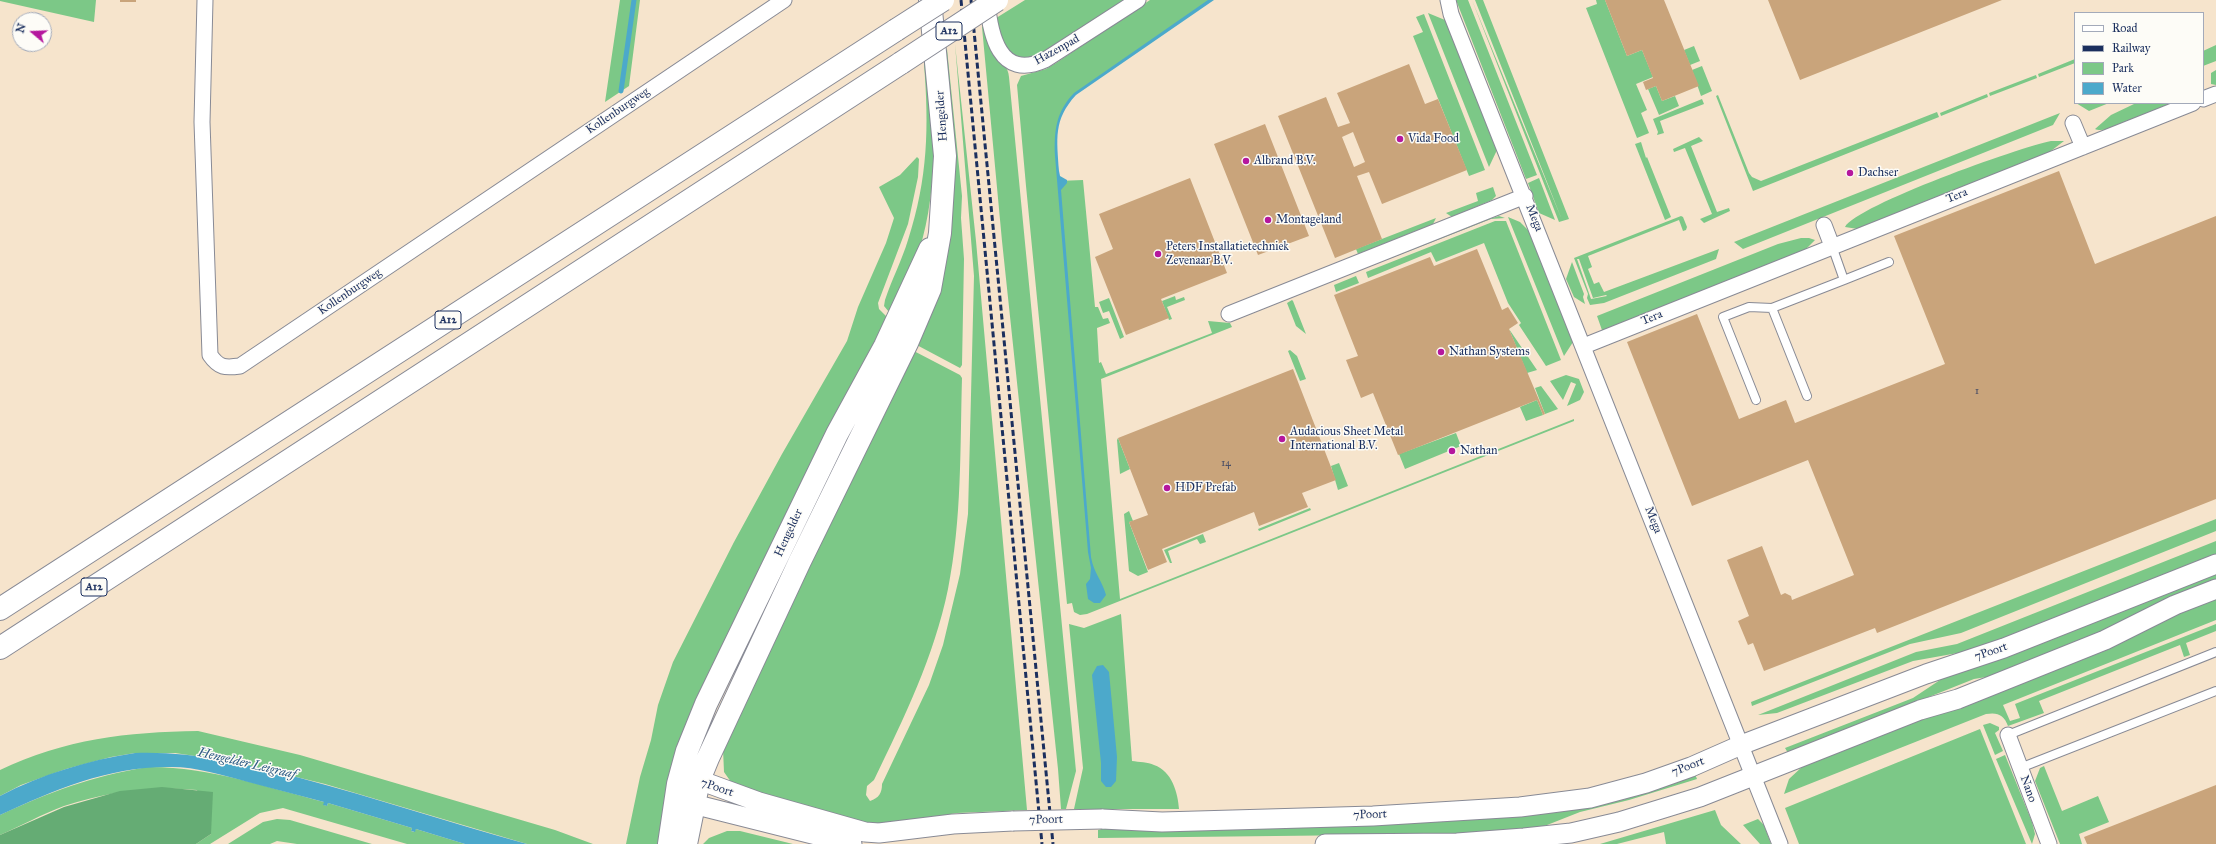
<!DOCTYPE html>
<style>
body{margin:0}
#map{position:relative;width:2216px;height:844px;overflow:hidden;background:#f6e4cc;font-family:"IM FELL Great Primer",serif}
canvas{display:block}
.legend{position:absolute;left:2074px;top:12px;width:130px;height:92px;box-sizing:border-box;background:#fdfcf7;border:1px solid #a3aaba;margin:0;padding:5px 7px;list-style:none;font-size:12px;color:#1b2f5e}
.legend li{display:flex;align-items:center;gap:8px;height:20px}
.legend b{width:20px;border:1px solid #a3aaba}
.north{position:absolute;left:12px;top:12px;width:40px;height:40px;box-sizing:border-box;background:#fdfcf7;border:1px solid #a3aaba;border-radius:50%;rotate:289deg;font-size:11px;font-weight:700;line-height:16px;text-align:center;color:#1b2f5e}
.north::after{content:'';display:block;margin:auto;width:14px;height:18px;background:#b5179e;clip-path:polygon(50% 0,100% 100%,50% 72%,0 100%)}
</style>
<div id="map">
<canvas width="2216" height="844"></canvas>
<ul class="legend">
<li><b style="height:5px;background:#fff"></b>Road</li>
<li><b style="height:5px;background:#1b2f5e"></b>Railway</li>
<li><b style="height:11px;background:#7cc887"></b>Park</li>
<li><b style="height:11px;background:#4ca9cb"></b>Water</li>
</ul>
<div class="north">N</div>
</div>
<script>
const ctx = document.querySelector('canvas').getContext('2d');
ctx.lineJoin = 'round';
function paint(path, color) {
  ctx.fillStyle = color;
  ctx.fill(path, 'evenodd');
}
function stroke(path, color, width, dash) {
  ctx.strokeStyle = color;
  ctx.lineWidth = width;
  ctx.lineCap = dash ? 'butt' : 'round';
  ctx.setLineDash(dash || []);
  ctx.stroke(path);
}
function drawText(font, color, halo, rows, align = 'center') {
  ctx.font = font + ' "IM FELL Great Primer",serif';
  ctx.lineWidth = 3;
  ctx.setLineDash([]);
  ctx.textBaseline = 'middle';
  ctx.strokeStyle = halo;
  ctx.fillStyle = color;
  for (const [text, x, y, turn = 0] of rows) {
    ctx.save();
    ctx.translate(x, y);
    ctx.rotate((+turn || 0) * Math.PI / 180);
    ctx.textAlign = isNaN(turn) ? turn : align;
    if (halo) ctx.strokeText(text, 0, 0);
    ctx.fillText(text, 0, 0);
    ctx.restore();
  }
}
paint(new Path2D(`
 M96 0 94 22 0 1V0Z
 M620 0H640L629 86 605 102Z
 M1025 0H1131L1048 55 1022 61 1003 48 993 20Z
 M1150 0H1211L1073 96C1049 126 1057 145 1058 181L1083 180 1095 307H1098L1103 319 1108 318 1110 323 1097 328 1099 363 1101 362 1106 374 1212 333 1208 321 1230 323 1232 327 1101 379 1120 599 1574 419V421L1087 614 1080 615 1074 612 1072 603 1067 604 1026 186 1017 85 1021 76 1046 69 1056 63Z
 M1456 0H1468L1537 175 1526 179Z
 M1472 0 1562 220 1475 0H1483L1569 219 1559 222Z
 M1596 0H1605L1627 56 1642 50 1653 77 1636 84 1647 110 1641 113 1649 133 1637 138 1586 8 1597 4Z
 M1428 13 1445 20 1497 150 1489 167Z
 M1424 14 1485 170 1469 176 1413 36 1423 32 1416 17Z
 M986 24C988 35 989 50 997 59 1003 66 1008 66 1009 77L1076 771 1066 809H1061L1058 769 1002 241 982 27Z
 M955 44 976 241 1027 810 957 813 898 823H847L809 812 731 782 724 772 723 749 910 349 960 375 962 378C960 449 962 519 948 589 934 657 904 718 874 780L867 786 866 795 870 801C879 798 882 793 882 784L929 685 943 645 960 574 968 514 974 276Z
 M2216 45V61L2203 66V51Z
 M1694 46 1700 61 1690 65 1684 50Z
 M947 49 962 196 961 218 964 259 962 365 960 368 913 343 952 210 955 169 945 51Z
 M2075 59V63L2039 77 2038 74Z
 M929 61C935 129 939 197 915 263 909 280 898 296 889 312L884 306 885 300C892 279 902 260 908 240 928 178 929 127 924 64Z
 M1702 66 1712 91 1701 96 1692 70Z
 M2216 70V85L2211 84V73Z
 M2036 75 2037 78 1990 96 1989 93Z
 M1656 86 1662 101 1675 96 1679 106 1659 115 1648 89Z
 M1987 94 1988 97 1941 116 1940 113Z
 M1718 95 1749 173 1752 177 1761 181 1937 112 1939 117 1753 191 1716 96Z
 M1702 99 1704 104 1660 121 1664 133 1657 135 1658 132 1653 119Z
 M2076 103H2109L2089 111Z
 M2170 103C2157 111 2108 135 2095 129L2111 115 2134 104Z
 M2060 113 2053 125 1743 249 1734 242Z
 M1699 137 1703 141 1691 146 1717 212 1729 208 1730 211 1704 223 1700 219 1712 214 1685 148 1674 152 1673 149Z
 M2051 141H2064L2047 154 1858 229 1845 227C1857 205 2020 147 2051 141Z
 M1641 142 1646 158 1647 157 1671 217 1665 220 1635 144Z
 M917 157 919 159 918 177 908 224 878 303 879 309 890 320 701 701 665 844H626L640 777 651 740 658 705 673 662 734 542 782 454 847 341 858 307 886 243 894 218 879 187 900 175Z
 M1539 178 1555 220 1539 213 1528 183Z
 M1493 187 1496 196 1492 200 1452 217 1446 213 1478 201 1476 193Z
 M1499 216 1505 218 1491 219 1366 268V267L1489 219Z
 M1681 216 1683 217 1687 227 1686 230 1683 231 1679 220 1588 256 1592 267 1588 269 1594 284 1599 282 1604 292 1719 249 1716 259 1604 303 1590 305 1587 298 1588 294 1574 258ZM1577 259H1579L1593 298 1606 295 1607 296 1591 299Z
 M1508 217 1520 222 1529 231 1573 342 1564 356Z
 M1436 218 1433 224 1358 254 1356 249Z
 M1495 221H1506L1561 360 1546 366 1519 325 1521 323 1508 303 1484 243 1436 262 1431 252 1368 278 1366 272Z
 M1801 238H1809L1815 240 1805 250 1603 333 1597 316 1778 244Z
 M1572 262 1584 294 1583 297 1585 304 1574 297 1566 279Z
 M1356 276 1359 283 1336 292 1334 285Z
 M1175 296 1176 300 1184 297 1185 300 1167 307 1172 319 1169 320 1162 301Z
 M1109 298 1124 337 1120 339 1109 311 1103 313 1099 302Z
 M1292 300 1293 301 1306 334 1296 326 1287 303Z
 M1509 329 1537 370 1527 373Z
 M1290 350 1297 356 1306 379 1300 381 1288 351Z
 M1566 375 1579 379 1584 392 1580 400 1567 406 1576 384 1571 382 1563 400 1550 381Z
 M1541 386 1558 409 1545 414 1535 388Z
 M1537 400 1543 415 1526 421 1520 407Z
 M1456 433 1461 446 1405 469 1399 454Z
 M1118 438 1130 469 1120 474 1117 440Z
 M1339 463 1348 486 1338 490 1331 466Z
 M1310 508 1311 510 1259 531 1258 529Z
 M1129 511 1133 521 1129 522 1148 572 1138 576 1129 571 1124 514Z
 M2216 519V531L1961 633 1910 644 1752 706 1751 702Z
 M1203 534 1206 542 1200 544 1197 539 1168 551 1172 563H1170L1164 550Z
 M2216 541V560L1997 646 1913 661 1777 713 1758 715 1916 652 1957 644Z
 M2216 572V584L2011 673 1974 679 1788 753 1785 748 1913 698 1946 676Z
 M2216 593V620L2003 705 2010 721 2020 718 2015 704 2216 624V631L2186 643 2190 655 2184 657 2180 645 2039 701 2044 713 2008 726C2004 715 1998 712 1986 714L1784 794 1789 779 1803 766Z
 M1121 614 1132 761C1139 762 1148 762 1154 765 1172 771 1178 793 1179 809H1074L1083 768 1069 624 1084 628Z
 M1990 723 1999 727V730L1995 733 2003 751 1995 755 1983 725Z
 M1980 729 2026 844H1799L1785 808Z
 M198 731 300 755 555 830 593 844H527L325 784 235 762 175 753H135L111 757 66 769 21 785 0 796V770C65 739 127 732 198 731Z
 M2005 755 2032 822 2035 834 2032 844 1996 759Z
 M2044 766 2062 811 2098 796 2109 822 2079 834 2082 844H2060L2035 781 2040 768Z
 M147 767C207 766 266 787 324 802V805L327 806 328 803 412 828 411 831 414 832 416 829 465 844H407L283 808 260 813 210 844H196L211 834 197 790C150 786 110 791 64 806 42 814 21 826 0 835V815C52 791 90 777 147 767Z
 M1695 774 1697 779 1629 800 1580 812 1542 827 1453 834 1098 838V830L1102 829 1326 825 1561 812 1622 800 1659 789Z
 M1715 810 1721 825 1741 844H1666L1664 832 1617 844H1600Z
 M277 819 290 820 372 844H297L277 841 270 844H228L263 822Z
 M1758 819 1764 825 1771 844H1760L1743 825Z
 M727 831H740L793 844H703L709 838Z`), '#7cc887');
paint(new Path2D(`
 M162 787 213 792 211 834 196 844H0V835L64 807 120 791Z`), '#65ac74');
paint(new Path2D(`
 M1208 0H1214L1076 95C1053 120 1057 139 1059 171L1060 176 1067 180V183L1061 190 1091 557C1094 574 1102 580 1106 595L1100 603H1094L1088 599 1086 584 1090 579 1091 568 1088 552 1055 156C1054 130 1056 112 1074 93Z
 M1103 665 1109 672 1117 757 1116 781 1111 787H1106L1101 781V763L1092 675 1097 666Z
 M135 753C192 751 245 764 300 778 376 798 451 823 527 844H465L416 829 415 832 411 831 412 828 328 803 327 806 323 805 324 802C299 795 273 789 248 782 222 775 197 767 171 767 110 766 54 790 0 815V796C42 774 89 760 135 753Z`), '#4ca9cb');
stroke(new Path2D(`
 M621 91 634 0`), '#4ca9cb', 5);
paint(new Path2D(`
 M120 0H136V2H120Z
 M1605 0H1664L1699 86 1662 101 1656 86 1646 90 1643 82 1653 78 1642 50 1627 56Z
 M1768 0H2002L1800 80Z
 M1409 64 1425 104 1438 99 1467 170 1382 204 1369 172 1357 176 1382 239 1335 258 1278 116 1326 97 1338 127 1350 123 1337 93ZM1353 132 1365 162 1354 167 1342 137Z
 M1265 124 1309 236 1258 255 1214 144Z
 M2059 171 2095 264 2216 216V499L1877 633 1875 628 1764 671 1753 643 1748 645 1738 621 1749 616 1727 560 1762 546 1781 595 1785 593 1791 596 1792 600 1854 575 1808 460 1692 506 1627 342 1697 314 1739 419 1786 400 1795 423 1945 364 1894 236Z
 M1190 178 1227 273 1161 299 1169 318 1126 335 1095 257 1113 249 1099 214Z
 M1477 249 1502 310 1508 307 1518 323 1509 329 1545 414 1543 415 1537 400 1398 455 1373 393 1361 398 1346 360 1358 356 1334 295 1430 257 1434 266Z
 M1293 369 1336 480 1302 493 1308 507 1259 526 1254 512 1162 549 1167 562 1148 570 1129 522 1148 515 1118 438Z
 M2216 785V844H2087L2084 837Z`), '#c9a47b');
const service = new Path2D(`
 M1844 280 1889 262
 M1807 396 1772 308 1844 280 1832 246
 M1756 400 1723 317 1749 307 1772 308
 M2008 735 2216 652
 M2020 768 2216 691`);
const minor = new Path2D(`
 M205 0 202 122 210 355C219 368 225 368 240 366L784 0
 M987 0C990 34 999 81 1045 60L1138 0
 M1448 0 1451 14 1780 844
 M2203 99 2216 94
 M2073 123 2083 147
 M1824 225 1832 246
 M1229 314 1525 196
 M1584 346 2193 103
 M2008 735 2049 844`);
const tertiary = new Path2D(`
 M1102 819 1162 822 1373 816 1520 807 1590 798 1646 783 1691 767 1741 745 1926 674 2004 648 2216 564
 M852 844 693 804 678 784 699 780 759 802 865 832 879 833 953 824 1013 821
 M1325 844 1457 843 1524 838 1571 833 1619 822 1700 797 1920 710 1958 699 2105 640 2175 605 2216 589`);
const secondary = new Path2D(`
 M669 844 678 784 687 751 706 704 837 434 885 346 930 249
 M686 844 699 780 708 758 800 561 907 343 930 289 940 233 945 156 930 0`);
const motorway = new Path2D(`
 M0 609 896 30
 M0 648 901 63`);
stroke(service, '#888a95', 10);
stroke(minor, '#888a95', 17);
stroke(tertiary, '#888a95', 21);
stroke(secondary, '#888a95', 24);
stroke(motorway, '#888a95', 24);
stroke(service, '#fff', 8);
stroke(minor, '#fff', 15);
stroke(tertiary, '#fff', 19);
stroke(secondary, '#fff', 22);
stroke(motorway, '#fff', 22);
stroke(new Path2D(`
 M961 0 1042 844
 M971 0 1053 844`), '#1b2f5e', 3, [6, 3]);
const tertiaryBridge = new Path2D(`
 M1013 821 1102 819`);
const motorwayBridge = new Path2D(`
 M896 30 943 0
 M901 63 997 0`);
stroke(tertiaryBridge, '#888a95', 21, []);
stroke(motorwayBridge, '#888a95', 24, []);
stroke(tertiaryBridge, '#fff', 19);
stroke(motorwayBridge, '#fff', 22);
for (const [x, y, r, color] of [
 [1400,139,4,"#b5179e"],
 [1246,161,4,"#b5179e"],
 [1850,173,4,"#b5179e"],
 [1268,220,4,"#b5179e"],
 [1158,254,4,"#b5179e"],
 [1441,352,4,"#b5179e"],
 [1282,439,4,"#b5179e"],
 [1452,451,4,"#b5179e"],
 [1167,488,4,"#b5179e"]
]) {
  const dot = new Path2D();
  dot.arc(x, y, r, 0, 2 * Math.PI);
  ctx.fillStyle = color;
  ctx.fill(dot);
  stroke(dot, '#fdfcf7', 1.5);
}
drawText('10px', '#464c65', null, [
 ["1",1977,392],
 ["14",1226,464]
]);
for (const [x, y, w] of [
 [949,31,26],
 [448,320,26],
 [94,587,26]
]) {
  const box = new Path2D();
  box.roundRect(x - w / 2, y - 9, w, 18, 3);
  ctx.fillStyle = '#fdfcf7';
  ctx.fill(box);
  stroke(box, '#1b2f5e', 1);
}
drawText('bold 11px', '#1b2f5e', null, [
 ["A12",949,31],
 ["A12",448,320],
 ["A12",94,587]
]);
drawText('12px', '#1b2f5e', '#fdfcf7', [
 ["Hazenpad",1057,50,-29],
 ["Kollenburgweg",618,111,-34],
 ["Hengelder",942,116,-94],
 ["Tera",1957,196,-22],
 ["Mega",1534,218,68],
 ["Kollenburgweg",350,292,-34],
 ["Tera",1652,318,-22],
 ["Mega",1653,520,68],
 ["Hengelder",789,533,-65],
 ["7Poort",1991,652,-19],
 ["7Poort",1688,767,-21],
 ["7Poort",717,788,19],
 ["Nano",2028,789,70],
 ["7Poort",1370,815,-2],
 ["7Poort",1046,820,-1]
]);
drawText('12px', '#1b2f5e', '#fdfcf7', [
 ["Vida Food",1408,139],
 ["Albrand B.V.",1254,161],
 ["Dachser",1858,173],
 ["Montageland",1276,220],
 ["Peters Installatietechniek",1166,247],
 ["Zevenaar B.V.",1166,261],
 ["Nathan Systems",1449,352],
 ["Audacious Sheet Metal",1290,432],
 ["International B.V.",1290,446],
 ["Nathan",1460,451],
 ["HDF Prefab",1175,488]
], 'left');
drawText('italic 13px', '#2c5a84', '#fdfcf7', [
 ["Hengelder Leigraaf",247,764,13]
]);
</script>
